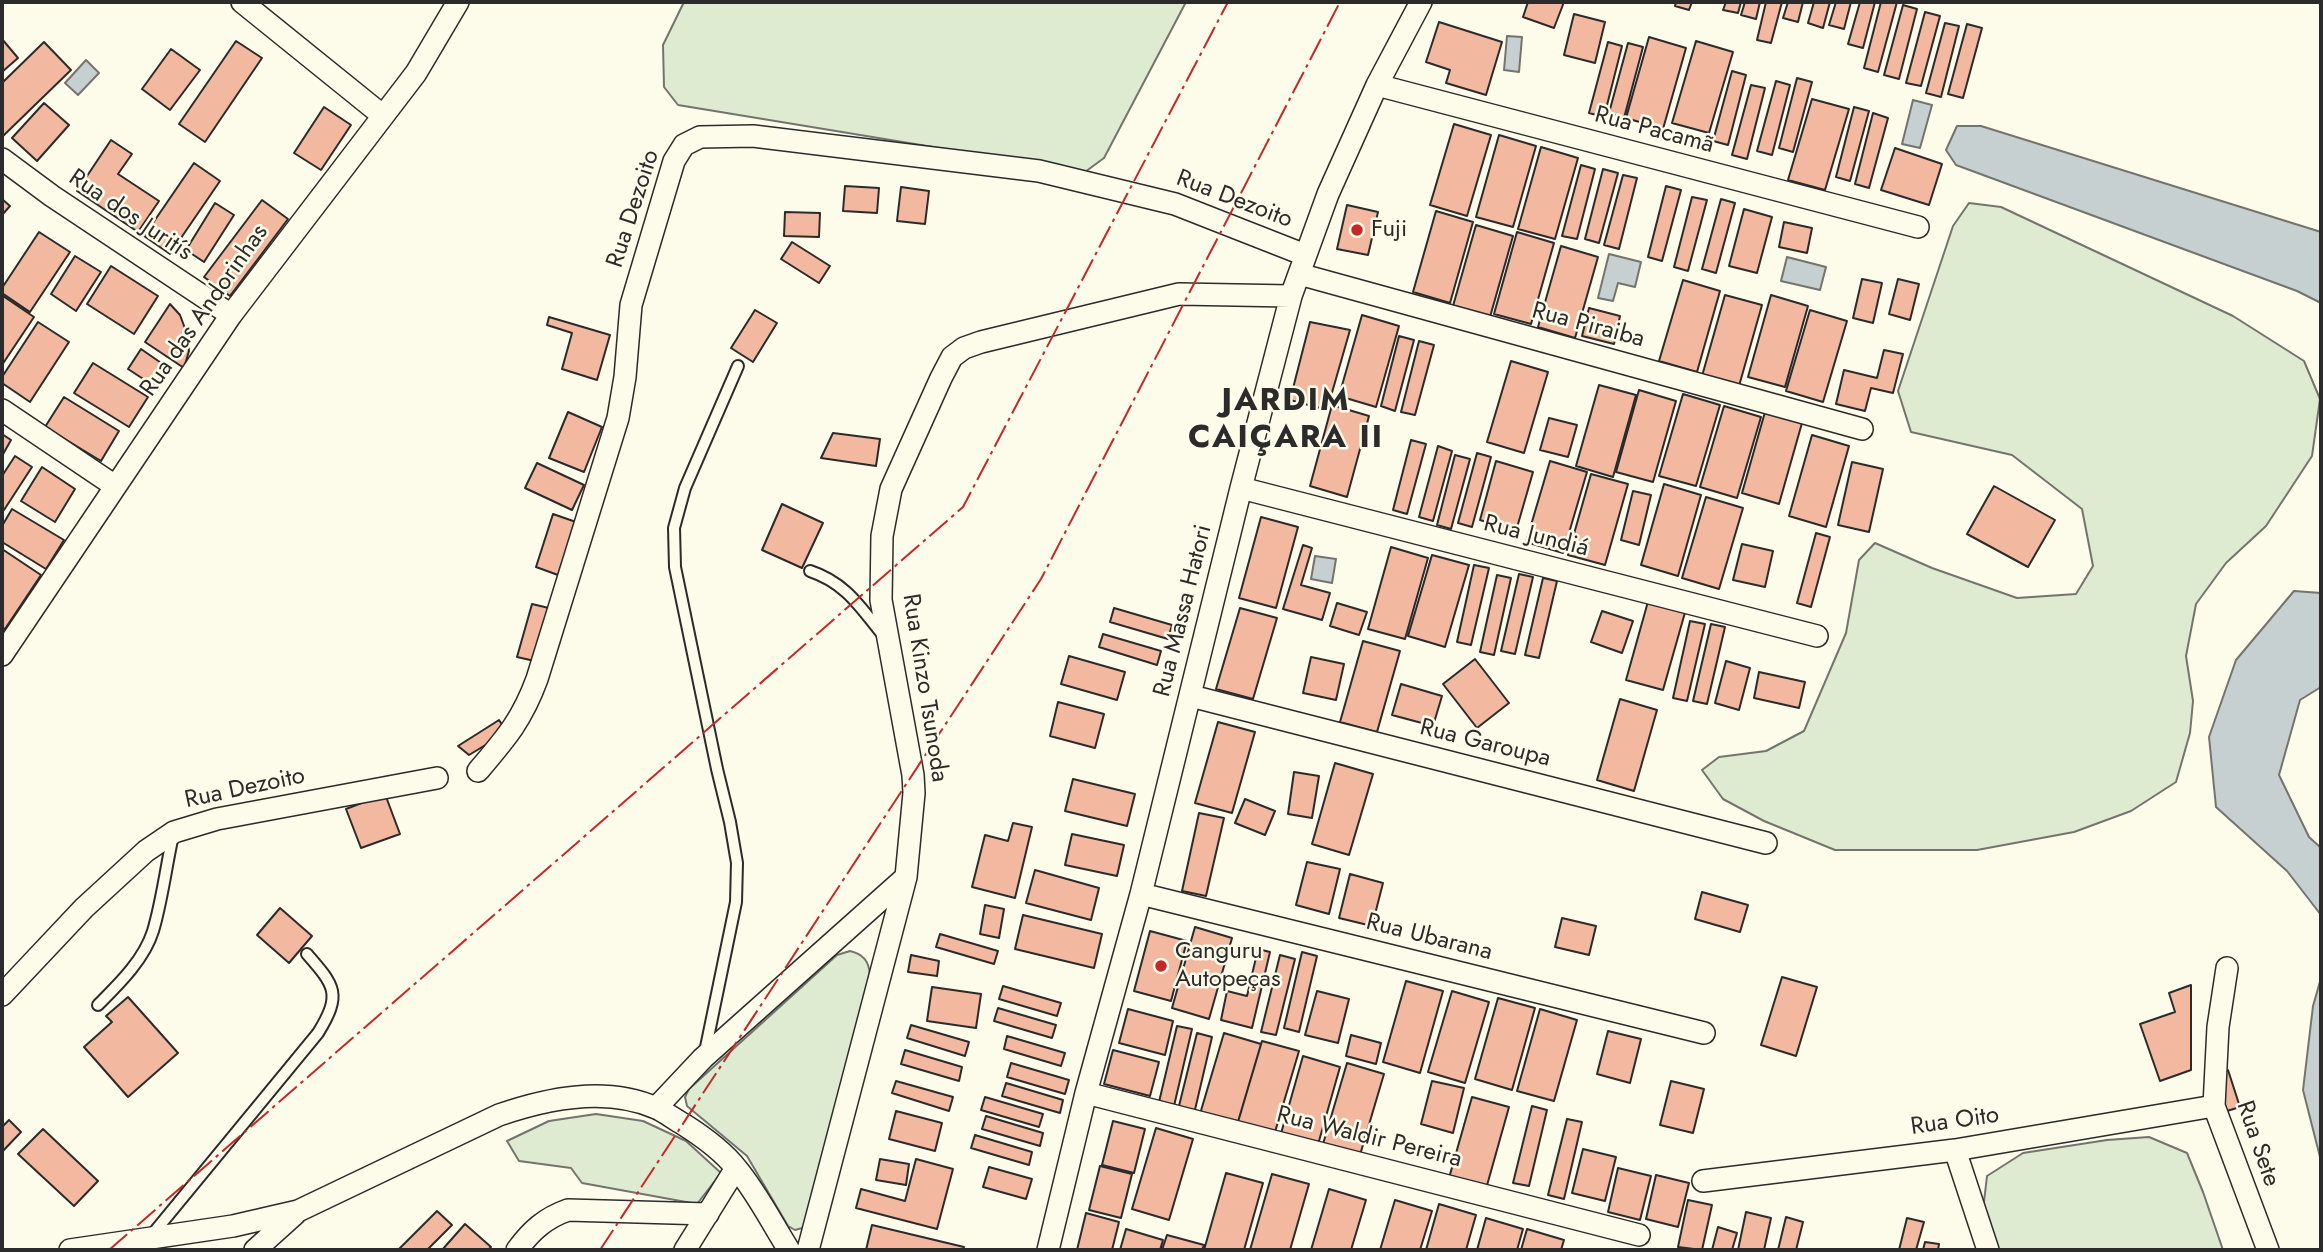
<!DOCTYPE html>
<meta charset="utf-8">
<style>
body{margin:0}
#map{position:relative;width:2323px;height:1252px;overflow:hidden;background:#fdfbea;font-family:Jost,sans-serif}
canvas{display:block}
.frame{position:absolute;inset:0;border:4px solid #2b2b2b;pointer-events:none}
</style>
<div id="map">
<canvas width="2323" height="1252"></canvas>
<div class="frame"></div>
</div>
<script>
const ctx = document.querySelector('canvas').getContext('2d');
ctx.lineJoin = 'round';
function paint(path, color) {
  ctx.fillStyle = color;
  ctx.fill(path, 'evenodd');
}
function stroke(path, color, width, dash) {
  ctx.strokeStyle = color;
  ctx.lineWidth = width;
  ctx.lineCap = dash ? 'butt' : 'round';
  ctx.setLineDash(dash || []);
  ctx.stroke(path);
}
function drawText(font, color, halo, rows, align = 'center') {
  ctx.font = font + ' Jost,sans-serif';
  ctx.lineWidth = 5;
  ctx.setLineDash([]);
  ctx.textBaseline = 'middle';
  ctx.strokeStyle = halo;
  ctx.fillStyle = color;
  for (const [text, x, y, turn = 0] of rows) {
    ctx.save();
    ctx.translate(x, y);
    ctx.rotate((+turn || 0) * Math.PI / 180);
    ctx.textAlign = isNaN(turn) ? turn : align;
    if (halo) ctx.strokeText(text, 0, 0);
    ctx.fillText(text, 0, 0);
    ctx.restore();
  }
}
const green = new Path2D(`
 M684 2H1186L1104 158 1085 172 678 105 664 87 663 45Z
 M1969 203 2001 207 2233 316 2304 361 2320 399 2312 456 2266 526 2226 563 2196 604 2186 656 2193 701 2190 733 2176 782 2131 811 2074 832 1977 850H1835L1764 821 1723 799 1702 770 1719 757 1766 751 1804 731 1846 633 1859 560 1875 543 1932 568 2017 598 2076 594 2093 566 2082 509 2012 455 1911 432 1898 391 1953 226Z
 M850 951C863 954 869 961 870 975L806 1227 795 1230 788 1226 747 1156 687 1106 685 1097 689 1089 837 955Z
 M596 1114 643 1121 686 1141 721 1173 697 1204 582 1183 571 1168 519 1161 507 1141 549 1121Z
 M2149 1137 2187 1153 2203 1192 2223 1250H1996L1982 1219 1987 1176 2023 1153 2107 1140Z`);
paint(green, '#deebd1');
stroke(green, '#74746e', 2);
const water = new Path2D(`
 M1507 36 1522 37 1519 72 1504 70Z
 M86 60 99 73 78 95 65 83Z
 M1913 100 1932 105 1920 148 1902 144Z
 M1957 126H1981L2321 232V303L2297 291 1956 165 1946 150Z
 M1609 254 1641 262 1635 287 1618 283 1613 301 1598 298Z
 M1787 257 1826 267 1820 290 1781 281Z
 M1315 556 1336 559 1332 583 1311 579Z
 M2294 591 2321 593V687L2300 700 2279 775 2309 837 2321 848V915L2287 871 2216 807 2209 737 2236 660Z
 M2321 978V1161L2303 1090 2313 1006Z`);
paint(water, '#c7d0d0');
stroke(water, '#74746e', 2);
const building = new Path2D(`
 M1528 2H1564L1554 28 1523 17Z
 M1676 2H1692L1689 10 1675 6Z
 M1726 2H1741L1738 13 1723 10Z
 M1745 2H1760L1756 19 1741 15Z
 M1766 2H1782L1771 43 1757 40Z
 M1788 2H1803L1798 22 1783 18Z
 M1814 2H1830L1823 28 1808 23Z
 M1836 2H1851L1844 29 1829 25Z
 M1860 2H1875L1863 48 1848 44Z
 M1881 2H1897L1878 72 1864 68Z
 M1903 5 1917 9 1899 79 1884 75Z
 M1925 12 1940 16 1921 86 1906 83Z
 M1574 14 1605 22 1595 63 1564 55Z
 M1439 22 1502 42 1486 95 1446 83 1450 70 1426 62Z
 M1945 23 1959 26 1941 97 1926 93Z
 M1967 24 1982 28 1963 98 1948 94Z
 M1649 37 1686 48 1663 129 1626 118Z
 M2 39 18 58 2 72Z
 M236 41 262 58 205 142 179 124Z
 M1696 41 1733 52 1709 133 1672 123Z
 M44 42 71 70 2 137V83Z
 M1608 42 1622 46 1604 117 1589 113Z
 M1628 43 1643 47 1624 118 1609 113Z
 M171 49 200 70 170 110 142 89Z
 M1732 71 1746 75 1728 145 1713 141Z
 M1797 78 1812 82 1793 152 1779 148Z
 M1776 81 1790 85 1772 155 1757 151Z
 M1751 85 1765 88 1747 159 1732 155Z
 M1812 99 1849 109 1825 190 1788 180Z
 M44 103 69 125 37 161 12 138Z
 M324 107 351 125 321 170 294 153Z
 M1854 107 1869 111 1850 181 1836 177Z
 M1873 113 1888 118 1869 188 1855 184Z
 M1454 124 1491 135 1467 216 1430 205Z
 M1499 135 1536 146 1513 227 1476 217Z
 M111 140 132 154 118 174 159 201 138 232 77 191Z
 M1541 147 1578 158 1555 239 1518 229Z
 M1895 148 1942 164 1929 205 1881 190Z
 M194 163 220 181 170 254 144 236Z
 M1581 165 1595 169 1577 239 1562 236Z
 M1603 169 1618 173 1599 243 1585 239Z
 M1623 175 1637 178 1619 249 1604 245Z
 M845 186 879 188 877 213 843 211Z
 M1666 186 1681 190 1662 261 1648 257Z
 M901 187 929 191 925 224 897 221Z
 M1692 197 1707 200 1688 271 1674 267Z
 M2 199 10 206 2 215Z
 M1721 199 1735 203 1716 273 1702 269Z
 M262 200 288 219 230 296 204 277Z
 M215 203 234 215 204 262 186 250Z
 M1347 205 1378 212 1368 255 1337 249Z
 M1744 209 1772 217 1757 273 1729 266Z
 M1436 211 1473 222 1450 303 1413 292Z
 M785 212 820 213 819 237 784 236Z
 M1784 222 1812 228 1807 253 1779 247Z
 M1476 225 1513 236 1490 317 1453 306Z
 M39 232 70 252 30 312 2 293V288Z
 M1517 232 1554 243 1531 324 1494 314Z
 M792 242 830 266 819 283 781 259Z
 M1561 246 1598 257 1575 338 1538 327Z
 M75 256 101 272 76 311 51 294Z
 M111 266 158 296 134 334 87 304Z
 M1862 279 1882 283 1873 323 1853 318Z
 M1898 279 1919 284 1910 320 1889 314Z
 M1683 280 1720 291 1697 372 1659 361Z
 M1725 295 1762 305 1739 386 1702 376Z
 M1771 295 1808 306 1785 387 1748 377Z
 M3 296 34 317 2 365V298Z
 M170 304 180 315 187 334 189 351 184 368 145 342Z
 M1589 308 1620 316 1614 344 1582 336Z
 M755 310 777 323 753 362 731 348Z
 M1810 310 1847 321 1823 402 1786 391Z
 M1362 315 1399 326 1376 407 1339 396Z
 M549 317 610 335 597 380 562 369 572 333 547 325Z
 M38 322 69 342 30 402 2 383V377Z
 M1310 322 1350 330 1327 410 1290 400Z
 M1399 336 1414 340 1395 411 1381 406Z
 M1419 341 1434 345 1415 415 1401 412Z
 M141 349 167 367 154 386 128 369Z
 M1884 350 1903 354 1893 393 1871 388 1865 411 1836 404 1844 370 1877 378Z
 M1511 361 1548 372 1524 453 1487 442Z
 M93 363 148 397 129 427 74 393Z
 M1599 385 1636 395 1613 477 1576 466Z
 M1639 390 1676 401 1653 482 1616 472Z
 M1683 394 1720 405 1696 486 1659 476Z
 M64 397 119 431 101 461 45 427Z
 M1332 405 1369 416 1347 497 1310 486Z
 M1724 406 1761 417 1737 498 1700 487Z
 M568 412 602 427 584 472 549 458Z
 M1765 412 1802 423 1779 504 1742 493Z
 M1549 418 1577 425 1568 457 1540 450Z
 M833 433 880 439 876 466 821 458Z
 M2 434 11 440 2 456Z
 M1812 435 1849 446 1826 527 1789 516Z
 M1411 440 1426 444 1407 514 1393 510Z
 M1438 446 1452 451 1433 521 1419 517Z
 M1477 453 1491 457 1472 527 1458 523Z
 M1455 455 1470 459 1451 529 1437 525Z
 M15 456 32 467 4 510 2 509V476Z
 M1496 461 1533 472 1516 531 1480 520Z
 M1550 461 1587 472 1563 553 1526 542Z
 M1852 462 1883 469 1869 532 1838 525Z
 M537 463 584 485 572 510 525 488Z
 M42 467 75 489 55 522 21 501Z
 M1591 474 1628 484 1605 565 1568 555Z
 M1664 484 1701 495 1678 576 1641 565Z
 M1994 486 2055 520 2028 567 1967 534Z
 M1633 491 1651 495 1639 545 1621 540Z
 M1706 497 1743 508 1719 589 1682 578Z
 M782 504 823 523 802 568 762 550Z
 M12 509 64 540 46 569 2 542V526Z
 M553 514 576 522 558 575 536 567Z
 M1261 517 1298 527 1276 608 1239 598Z
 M1816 533 1830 537 1811 607 1797 603Z
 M1742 544 1773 551 1765 587 1733 580Z
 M1303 545 1312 548 1301 585 1330 593 1322 620 1283 609Z
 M1391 547 1428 558 1405 639 1368 629Z
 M2 549 41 575 5 629 2 628Z
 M1432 555 1469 565 1445 647 1408 636Z
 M1474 565 1489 568 1471 645 1457 642Z
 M1519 574 1533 577 1515 654 1501 651Z
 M1497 575 1511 578 1494 655 1480 652Z
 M1543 578 1557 581 1539 658 1525 655Z
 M1649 598 1686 609 1663 690 1626 680Z
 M1337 603 1367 612 1359 635 1330 626Z
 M532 604 553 609 539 662 517 657Z
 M1114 608 1172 625 1168 639 1110 622Z
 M1240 608 1277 618 1253 699 1216 689Z
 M1602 611 1633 621 1622 653 1591 642Z
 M1690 621 1705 624 1687 701 1673 698Z
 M1711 624 1725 627 1707 704 1693 701Z
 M1103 634 1161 651 1157 665 1099 647Z
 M1363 641 1400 651 1377 732 1340 722Z
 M1069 656 1125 672 1117 700 1061 684Z
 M1311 657 1344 664 1336 700 1303 693Z
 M1475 659 1509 703 1477 728 1443 684Z
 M1726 661 1750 668 1739 710 1715 703Z
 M1759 672 1805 682 1799 708 1754 698Z
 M1401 684 1442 696 1433 726 1392 715Z
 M1620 699 1657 710 1634 791 1597 780Z
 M1058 702 1104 714 1095 748 1050 736Z
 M499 720 507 732 469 755 458 746Z
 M1218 722 1255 732 1232 813 1195 803Z
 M1335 763 1373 774 1349 855 1312 844Z
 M1294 772 1319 776 1312 818 1288 814Z
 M1073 779 1135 794 1127 826 1065 811Z
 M385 794 400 834 361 848 346 809Z
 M1245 799 1275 811 1265 835 1235 823Z
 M1199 813 1224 818 1206 896 1182 891Z
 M1013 823 1032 827 1015 898 972 887 985 835 1008 841Z
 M1072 834 1124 845 1117 876 1065 865Z
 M1307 862 1340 869 1329 914 1296 905Z
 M1035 870 1099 888 1091 920 1026 903Z
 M1350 874 1383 883 1372 926 1339 918Z
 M1702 892 1748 905 1740 932 1695 919Z
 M985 905 1004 909 999 938 980 934Z
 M280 908 312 936 289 963 257 935Z
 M1023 915 1102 934 1094 968 1015 949Z
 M1562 918 1596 926 1589 955 1555 947Z
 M1195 927 1232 938 1209 1019 1172 1008Z
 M1150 931 1187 941 1171 1001 1134 991Z
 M940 934 998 951 994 964 936 947Z
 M1258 949 1270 952 1252 1028 1221 1020 1227 991 1247 996Z
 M1302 952 1317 956 1299 1032 1284 1028Z
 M911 955 939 961 937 976 908 972Z
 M1280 955 1295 959 1276 1035 1261 1032Z
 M1782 977 1817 987 1796 1056 1761 1045Z
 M1406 981 1443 991 1420 1073 1383 1062Z
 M2191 985V1070L2160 1081 2140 1024 2175 1012 2169 993Z
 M1003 986 1061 1003 1057 1016 999 999Z
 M932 987 981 994 976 1028 927 1021Z
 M1317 991 1349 999 1338 1043 1305 1035Z
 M1452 991 1489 1002 1465 1083 1428 1072Z
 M128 997 178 1053 128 1097 84 1047 112 1022 106 1016Z
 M1498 998 1535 1008 1512 1090 1475 1079Z
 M998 1008 1056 1025 1052 1038 994 1021Z
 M1128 1009 1173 1021 1165 1055 1119 1043Z
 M1540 1009 1577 1020 1554 1101 1517 1091Z
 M911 1025 969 1042 965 1056 907 1038Z
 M1177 1026 1192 1029 1174 1106 1159 1102Z
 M1608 1031 1641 1039 1630 1083 1597 1074Z
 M1197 1033 1212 1037 1194 1114 1178 1110Z
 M1224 1033 1261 1044 1237 1125 1200 1114Z
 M1351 1035 1381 1043 1376 1064 1346 1056Z
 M1007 1036 1065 1053 1061 1066 1004 1049Z
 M1262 1041 1299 1051 1275 1132 1238 1122Z
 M905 1050 962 1067 959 1081 901 1064Z
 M1113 1050 1159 1062 1150 1096 1104 1084Z
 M1303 1056 1340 1067 1317 1148 1280 1137Z
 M1011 1063 1069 1080 1065 1094 1007 1077Z
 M1347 1063 1384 1074 1360 1155 1323 1144Z
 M2228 1070 2240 1107 2227 1111 2216 1079Z
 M896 1081 953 1097 949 1111 892 1093Z
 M1432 1081 1464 1088 1453 1133 1421 1124Z
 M1671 1081 1704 1089 1693 1133 1660 1125Z
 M1006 1083 1063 1100 1060 1113 1002 1096Z
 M985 1097 1043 1114 1039 1127 981 1110Z
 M1472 1097 1509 1107 1486 1189 1449 1178Z
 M1532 1106 1547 1110 1529 1186 1513 1183Z
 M896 1111 942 1123 935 1151 889 1139Z
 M986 1116 1043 1133 1040 1146 982 1129Z
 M1567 1119 1582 1122 1564 1199 1548 1195Z
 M9 1120 21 1132 2 1152V1127Z
 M1113 1121 1145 1129 1134 1173 1102 1165Z
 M1156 1128 1193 1139 1169 1220 1132 1209Z
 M43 1129 98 1181 74 1206 18 1154Z
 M975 1135 1032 1152 1029 1165 971 1148Z
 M1583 1149 1616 1157 1605 1201 1572 1193Z
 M880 1159 909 1164 906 1185 876 1180Z
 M916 1159 953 1169 937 1229 856 1208 861 1189 905 1201Z
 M1100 1166 1132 1174 1121 1218 1089 1210Z
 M989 1167 1032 1179 1026 1199 983 1187Z
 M1618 1168 1651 1176 1640 1220 1608 1212Z
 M1226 1173 1263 1183 1244 1250H1204Z
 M1272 1174 1309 1184 1290 1250H1250Z
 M1656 1175 1689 1183 1678 1227 1646 1219Z
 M1329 1189 1366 1200 1351 1250H1311Z
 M1395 1200 1432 1211 1420 1250H1380Z
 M1688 1200 1712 1205 1702 1250 1678 1247Z
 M1439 1204 1476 1215 1466 1250H1426Z
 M437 1211 452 1225 427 1250H398Z
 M1746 1212 1771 1218 1764 1250H1738Z
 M1086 1213 1119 1222 1112 1250H1077Z
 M1786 1217 1803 1222 1796 1250H1778Z
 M1486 1218 1523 1229 1517 1250H1477Z
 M1907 1218 1924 1222 1916 1250H1899Z
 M465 1224 491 1247 488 1250H442Z
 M872 1225 964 1247 963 1250H866Z
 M1718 1227 1737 1233 1732 1250H1712Z
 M1126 1229 1163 1240 1160 1250H1120Z
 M1527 1229 1564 1240 1561 1250H1521Z
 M1167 1235 1204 1245 1202 1250H1162Z
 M1925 1242 1939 1244 1938 1250H1923Z`);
paint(building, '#f2b8a0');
stroke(building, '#2b2b2b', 2);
const service = new Path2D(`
 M810 571C846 583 860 607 883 635
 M98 1005C118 985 144 960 153 931 162 901 166 867 173 835
 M705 1052 736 902 737 863 730 822 717 769 675 567 674 528 685 488 738 366
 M151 1236 318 1033C342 994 335 986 307 954`);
const minor = new Path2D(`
 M242 2 382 115
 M1377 85 1918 227
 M2 159 52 196 231 315
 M1299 274 1862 429
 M2 410 115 486
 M1241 488 1817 636
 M2 655 231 315 416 73 458 2
 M1191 696 1766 843
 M478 771C506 738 522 720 537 679L618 418 625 377 631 305 674 161 684 145 700 137 753 136 1039 171 1175 204 1305 255
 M1141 894 1704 1033
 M2227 968 2218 1027 2214 1106 2268 1250
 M2 995 84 908 146 851 174 832 217 819 437 778
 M1086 1093 1639 1235
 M656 1108 703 1058 906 877
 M1955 1150 1988 1250
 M1703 1181 1955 1150 2214 1106
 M70 1250 233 1226 298 1211 499 1115C548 1098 606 1086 656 1108 665 1112 674 1119 683 1124 702 1136 723 1151 737 1169 757 1193 772 1223 789 1250
 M255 1250 295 1214
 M517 1250C531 1231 545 1218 568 1210L708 1214
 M685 1250 736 1168
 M808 1250 906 877 914 793 913 775 881 600 882 536 891 489 941 378 952 357 964 348 981 342 1179 294 1291 296
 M1048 1250 1086 1093 1141 894 1241 488 1291 296 1328 194 1377 85 1421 2`);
stroke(service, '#2b2b2b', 14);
stroke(minor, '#2b2b2b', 24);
stroke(service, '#fdfbea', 10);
stroke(minor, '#fdfbea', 21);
stroke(new Path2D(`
 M109 1250 963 507 1228 2
 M600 1250 1041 579 1340 2`), '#c62828', 2, [24, 5, 3.5, 5]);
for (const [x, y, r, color] of [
 [1357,230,7,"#c62828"],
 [1161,966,7,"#c62828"]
]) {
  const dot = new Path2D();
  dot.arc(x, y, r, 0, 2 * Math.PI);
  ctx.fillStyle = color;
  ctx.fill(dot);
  stroke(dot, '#fdfbea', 2.5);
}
drawText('24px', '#2b2b2b', '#fdfbea', [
 ["Rua Pacamã",1654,131,15],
 ["Rua Dezoito",1234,200,21],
 ["Rua Dezoito",634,209,-72],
 ["Rua dos Juritís",130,216,34],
 ["Rua das Andorinhas",205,311,-55],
 ["Rua Piraiba",1588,326,15],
 ["Rua Jundiá",1536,537,14],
 ["Rua Massa Hatori",1184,611,-76],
 ["Rua Kinzo Tsunoda",924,688,81],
 ["Rua Garoupa",1485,744,14],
 ["Rua Dezoito",245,789,-12],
 ["Rua Ubarana",1429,938,14],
 ["Rua Oito",1955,1122,-8],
 ["Rua Waldir Pereira",1369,1138,14],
 ["Rua Sete",2257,1144,71]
]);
drawText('24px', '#2b2b2b', '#fdfbea', [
 ["Fuji",1371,230],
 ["Canguru",1175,952],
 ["Autopeças",1175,980]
], 'left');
ctx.letterSpacing = '2px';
drawText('bold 32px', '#2b2b2b', '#fdfbea', [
 ["JARDIM",1286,402],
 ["CAIÇARA II",1286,439]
]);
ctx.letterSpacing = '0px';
</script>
